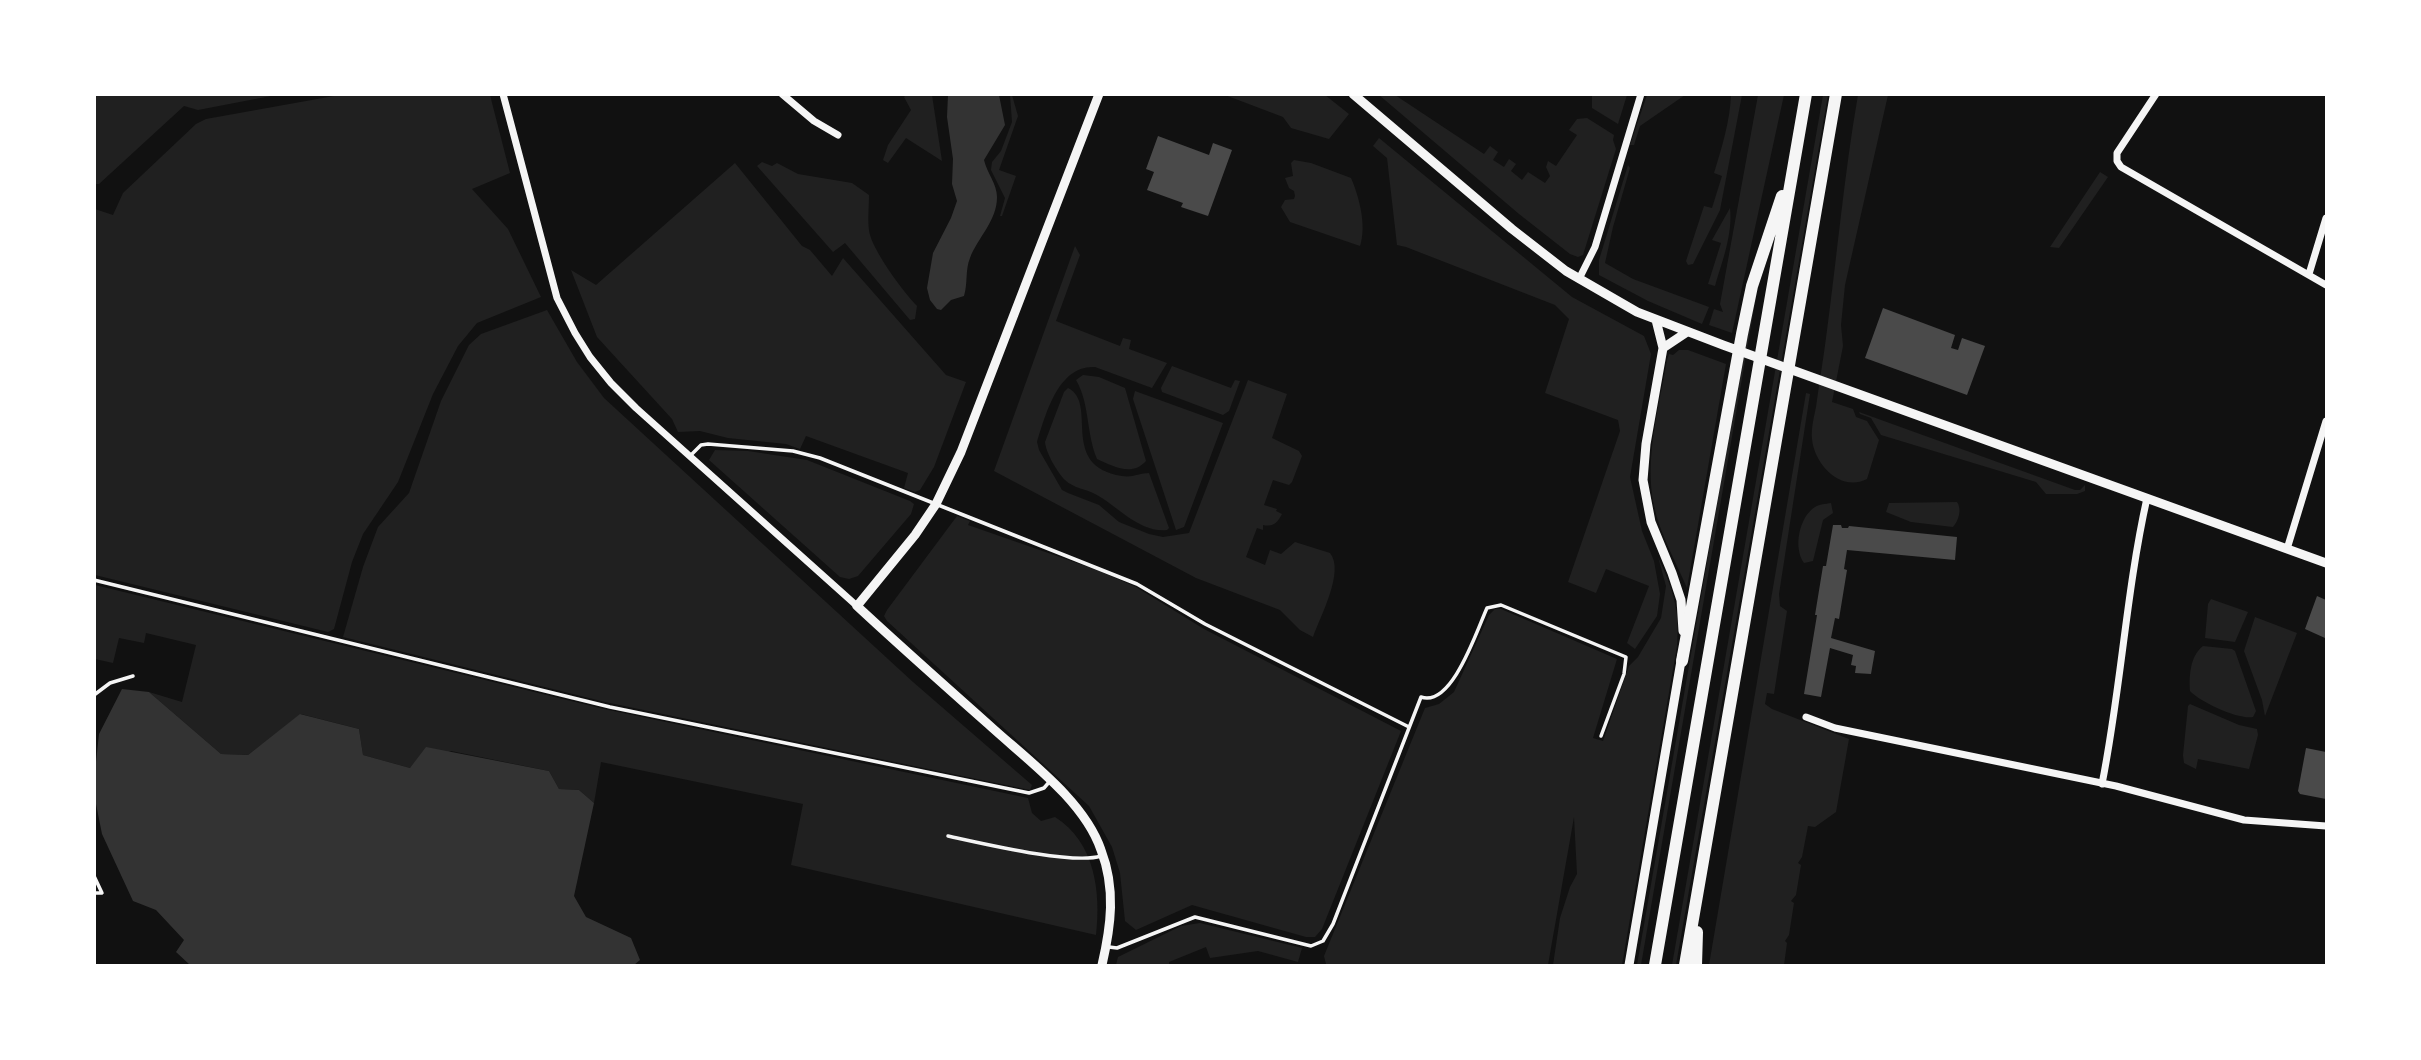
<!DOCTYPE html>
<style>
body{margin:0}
#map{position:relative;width:2421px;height:1060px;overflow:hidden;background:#111;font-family:Roboto,sans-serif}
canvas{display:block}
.frame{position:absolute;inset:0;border:96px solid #fff;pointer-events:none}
</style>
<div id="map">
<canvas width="2421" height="1060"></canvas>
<div class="frame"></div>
</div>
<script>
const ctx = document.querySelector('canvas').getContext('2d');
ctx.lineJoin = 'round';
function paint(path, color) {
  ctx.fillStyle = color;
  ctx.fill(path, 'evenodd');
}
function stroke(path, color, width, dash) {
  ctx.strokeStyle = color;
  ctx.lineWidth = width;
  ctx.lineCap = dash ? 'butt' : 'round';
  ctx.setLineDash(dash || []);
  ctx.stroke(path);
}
paint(new Path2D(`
 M345 94 490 95 510 173 472 189 508 229 541 297 477 323 458 346 433 394 398 482 363 534 352 562 334 629 328 632 95 575V209L113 215 123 193 196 124 206 119Z
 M94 95 95 94 276 95 198 110 184 106 99 184H95Z
 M906 95H932L942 161 906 138 888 163 883 160 888 145 911 110 904 97Z
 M1010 95H1012L1018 116 999 170 1016 176 1002 216H1000L1005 198 991 170 992 162 1001 151 1012 122Z
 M1225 95H1325L1349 114 1329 139 1291 128 1283 117Z
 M1379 95H1395L1484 154 1490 146 1498 152 1493 160 1504 167 1509 159 1516 164 1511 171 1522 180 1528 172 1545 183 1550 176 1546 167 1548 161 1556 166 1577 135 1569 130 1577 119 1587 118 1614 135 1613 140 1616 149 1583 255 1578 257 1570 254 1519 214Z
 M1592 95H1627L1618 124 1592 108Z
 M1647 95H1685L1640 126 1634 145H1630Z
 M1731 95H1742L1720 210 1693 264 1688 265 1686 261 1704 206 1712 208 1722 176 1714 173C1722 147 1730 121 1731 95Z
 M1758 95H1784L1732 333 1709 325 1714 309 1723 312 1720 304Z
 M1823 95H1828L1676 965H1672Z
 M1858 95H1888L1845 285 1841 325 1843 346 1832 402 1853 409 1856 417 1867 421 1879 440 1867 479C1840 493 1814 463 1812 439 1811 428 1814 417 1816 407 1819 384 1823 361 1826 338 1837 257 1844 175 1858 95Z
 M1379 138 1572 297 1644 336 1651 354 1630 477 1642 531 1654 561 1660 594 1657 616 1635 649 1627 643 1649 586 1606 569 1596 593 1568 582 1620 431 1618 420 1545 393 1569 319 1555 305 1406 247 1397 245 1387 158 1373 146Z
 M1294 160 1311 163 1351 178C1359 196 1367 226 1360 246L1290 222 1281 207 1285 200 1294 199 1295 196 1294 191 1289 188 1285 178 1293 176 1291 163Z
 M762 162 772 166 777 163 798 174 852 183 869 195C869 208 867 224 870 235 876 255 902 290 917 306L915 319 910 320 845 243 833 252 757 166Z
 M735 163 802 246 810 250 832 276 843 258 946 375 966 382 934 467 920 490 915 492 904 488 908 473 806 436 800 449 786 444 728 438 700 431 678 432 672 419 597 337 571 270 596 285Z
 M1628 165 1630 168 1613 227 1605 263 1633 279 1709 307 1702 324 1648 301 1599 275V260Z
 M2100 172 2108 177 2059 248 2050 247Z
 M1730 208C1733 234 1722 262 1715 286L1708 284 1721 243 1712 240Z
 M1075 246 1080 255 1056 321 1120 346 1123 338 1131 340 1129 349 1167 363 1152 388 1095 367C1058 365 1046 414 1037 442L1039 450 1062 490 1068 493 1099 505 1119 522 1149 534 1163 537 1189 533 1248 380 1287 394 1272 438 1299 451 1302 456 1292 482 1289 485 1273 480 1264 505 1277 509 1276 511 1282 514C1277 523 1274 527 1263 525V530L1257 528 1246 557 1265 565 1270 550 1281 554 1295 542 1330 553C1345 571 1320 617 1313 637L1300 630 1280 610 1196 578 994 471Z
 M1756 297 1641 965H1637L1740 372Z
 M547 310 577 362 604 398 913 682 1032 785 1030 790 605 702 343 637 363 567 378 527 409 493 441 401 469 345 481 334Z
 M1679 350H1688L1726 364 1687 588C1676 562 1660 534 1654 506 1644 459 1659 407 1667 360L1669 354 1673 355Z
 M1172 366 1231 388 1235 380 1240 381 1229 411 1223 415 1162 392 1161 388Z
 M1083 375 1099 377 1125 388 1146 461C1132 477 1113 466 1097 459 1086 433 1090 404 1076 380Z
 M1068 388C1099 403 1058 466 1122 476 1132 478 1140 473 1149 473L1169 528 1167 530C1139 533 1118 506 1095 494 1086 489 1073 488 1065 480 1057 472 1046 453 1045 442L1064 392Z
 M1135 391 1223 423 1184 527 1176 530 1133 399Z
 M1806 393 1810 394 1779 594 1780 606 1787 611 1774 694 1767 693 1765 704 1772 709 1849 739 1836 812 1815 827 1808 826 1802 857 1798 863 1801 865 1796 895 1791 901 1794 903 1789 935 1785 941 1787 943 1784 965H1709Z
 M1859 412 2075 490H2080L2085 485V491L2077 494H2046L2036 482 1881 435 1871 418 1860 414Z
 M715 450 748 451 807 460 910 501 914 504 911 514 858 576 849 579 840 577 709 460Z
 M1957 502C1962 509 1959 520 1953 527L1911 522 1886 512 1889 503Z
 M1831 503 1833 513 1823 520 1813 561 1804 563C1793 548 1799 517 1815 507 1820 504 1825 504 1831 503Z
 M957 516 970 521 968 525 1097 570 1136 587 1204 629 1401 731 1322 929 1315 937H1306L1192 905 1136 930 1125 921 1120 873 1112 847 1089 806 887 621 884 616 887 610Z
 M1658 557C1673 589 1680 610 1677 646L1622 965H1553L1560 918 1570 887 1577 874 1574 817 1548 965 1326 964 1324 956 1425 708 1439 704 1454 692 1489 615 1495 609H1501L1617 659 1593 738 1603 741 1629 666 1638 657 1661 618 1666 586Z
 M95 585 604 709 1028 798 1032 813 1041 821 1055 817C1095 842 1101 892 1096 935L791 865 803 804 601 762 594 803 579 790 559 789 549 771 451 751 410 768 363 755 359 729 301 714 248 755 221 754 149 692 182 702 196 645 146 633 144 643 119 638 113 663 95 659Z
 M2211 599 2248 612 2235 642 2205 638 2208 604Z
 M2255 617 2297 633 2265 716 2262 700 2244 651Z
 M2203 646 2232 649 2235 651 2256 711 2253 717C2239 720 2200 702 2190 691 2189 676 2190 656 2203 646Z
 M2190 704 2239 725 2257 729 2258 735 2249 769 2198 759 2196 769 2184 763 2183 755 2188 706Z
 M1200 923 1302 948 1298 962 1258 951 1210 958 1206 947 1169 962V965H1116L1118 957 1181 926Z`), '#202020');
paint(new Path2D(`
 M948 95H999L1005 125 984 160C987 173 997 184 997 197 997 221 978 237 970 258 965 270 968 283 964 296L951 300 941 310 937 309 930 300 927 288 933 253 951 218 957 201 952 184 953 159 947 117Z
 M122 689 149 692 221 754 248 755 300 714 359 729 363 755 410 768 426 747 549 771 559 789 579 790 594 803 574 896 586 917 631 938 640 960 634 965H190L176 952 184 940 156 910 133 901 102 834 95 799V771L99 734Z`), '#333');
paint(new Path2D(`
 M1158 136 1209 155 1213 143 1232 150 1208 216 1181 207 1183 203 1147 190 1154 172 1146 169Z
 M1883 308 1955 335 1951 348 1958 350 1962 338 1985 346 1967 395 1865 358Z
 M1833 525H1841L1842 528H1848L1849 526 1957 537 1955 560 1847 550 1844 569 1847 570 1839 619 1835 618 1831 638 1875 651 1871 674 1855 673 1856 666 1851 665 1853 655 1830 648 1821 697 1804 694 1817 615H1815L1823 566H1826Z
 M2317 596 2326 600 2325 638 2305 629Z
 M2306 748 2326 752V799L2300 794 2298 791Z`), '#4a4a4a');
stroke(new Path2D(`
 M690 456 701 445 708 444 793 451 820 458 1137 584 1205 624 1409 727
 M94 580 610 707 1029 793 1044 788 1050 781
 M94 695 110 683 133 676
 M948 836C981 843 1072 865 1101 856
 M94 876 102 893H94
 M1109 947 1117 948 1195 917 1311 946 1323 941 1333 924 1421 697C1452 708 1477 630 1487 608L1501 605 1626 657 1624 674 1601 736`), '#f5f5f5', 3.5);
stroke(new Path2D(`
 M503 94 557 298 575 333 590 357 611 383 636 408 857 606
 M782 94 814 121 838 135
 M2156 94 2117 153V161L2121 167 2326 285
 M2309 274 2326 218
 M1579 279 1595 247 1641 94
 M2287 549 2326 421
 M1806 717 1835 728 2116 786 2244 820 2326 826
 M2102 784C2121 689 2126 592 2147 498`), '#f5f5f5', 7);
stroke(new Path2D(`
 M1099 94 961 452 936 504 915 535 857 606C900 646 944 685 988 724 1026 759 1084 800 1101 850 1116 889 1111 926 1102 965
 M1353 94 1512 229 1566 271 1637 312 1723 345 2326 563
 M1656 320 1663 348 1646 444 1643 480 1651 522 1672 573 1681 600 1683 631
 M1663 348 1687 332
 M1629 965 1682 655`), '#f5f5f5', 9);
stroke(new Path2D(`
 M1682 661 1742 334 1752 286 1782 196
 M1655 965 1806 94
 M1685 965 1836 94
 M1696 965 1697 932`), '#f5f5f5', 12);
</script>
